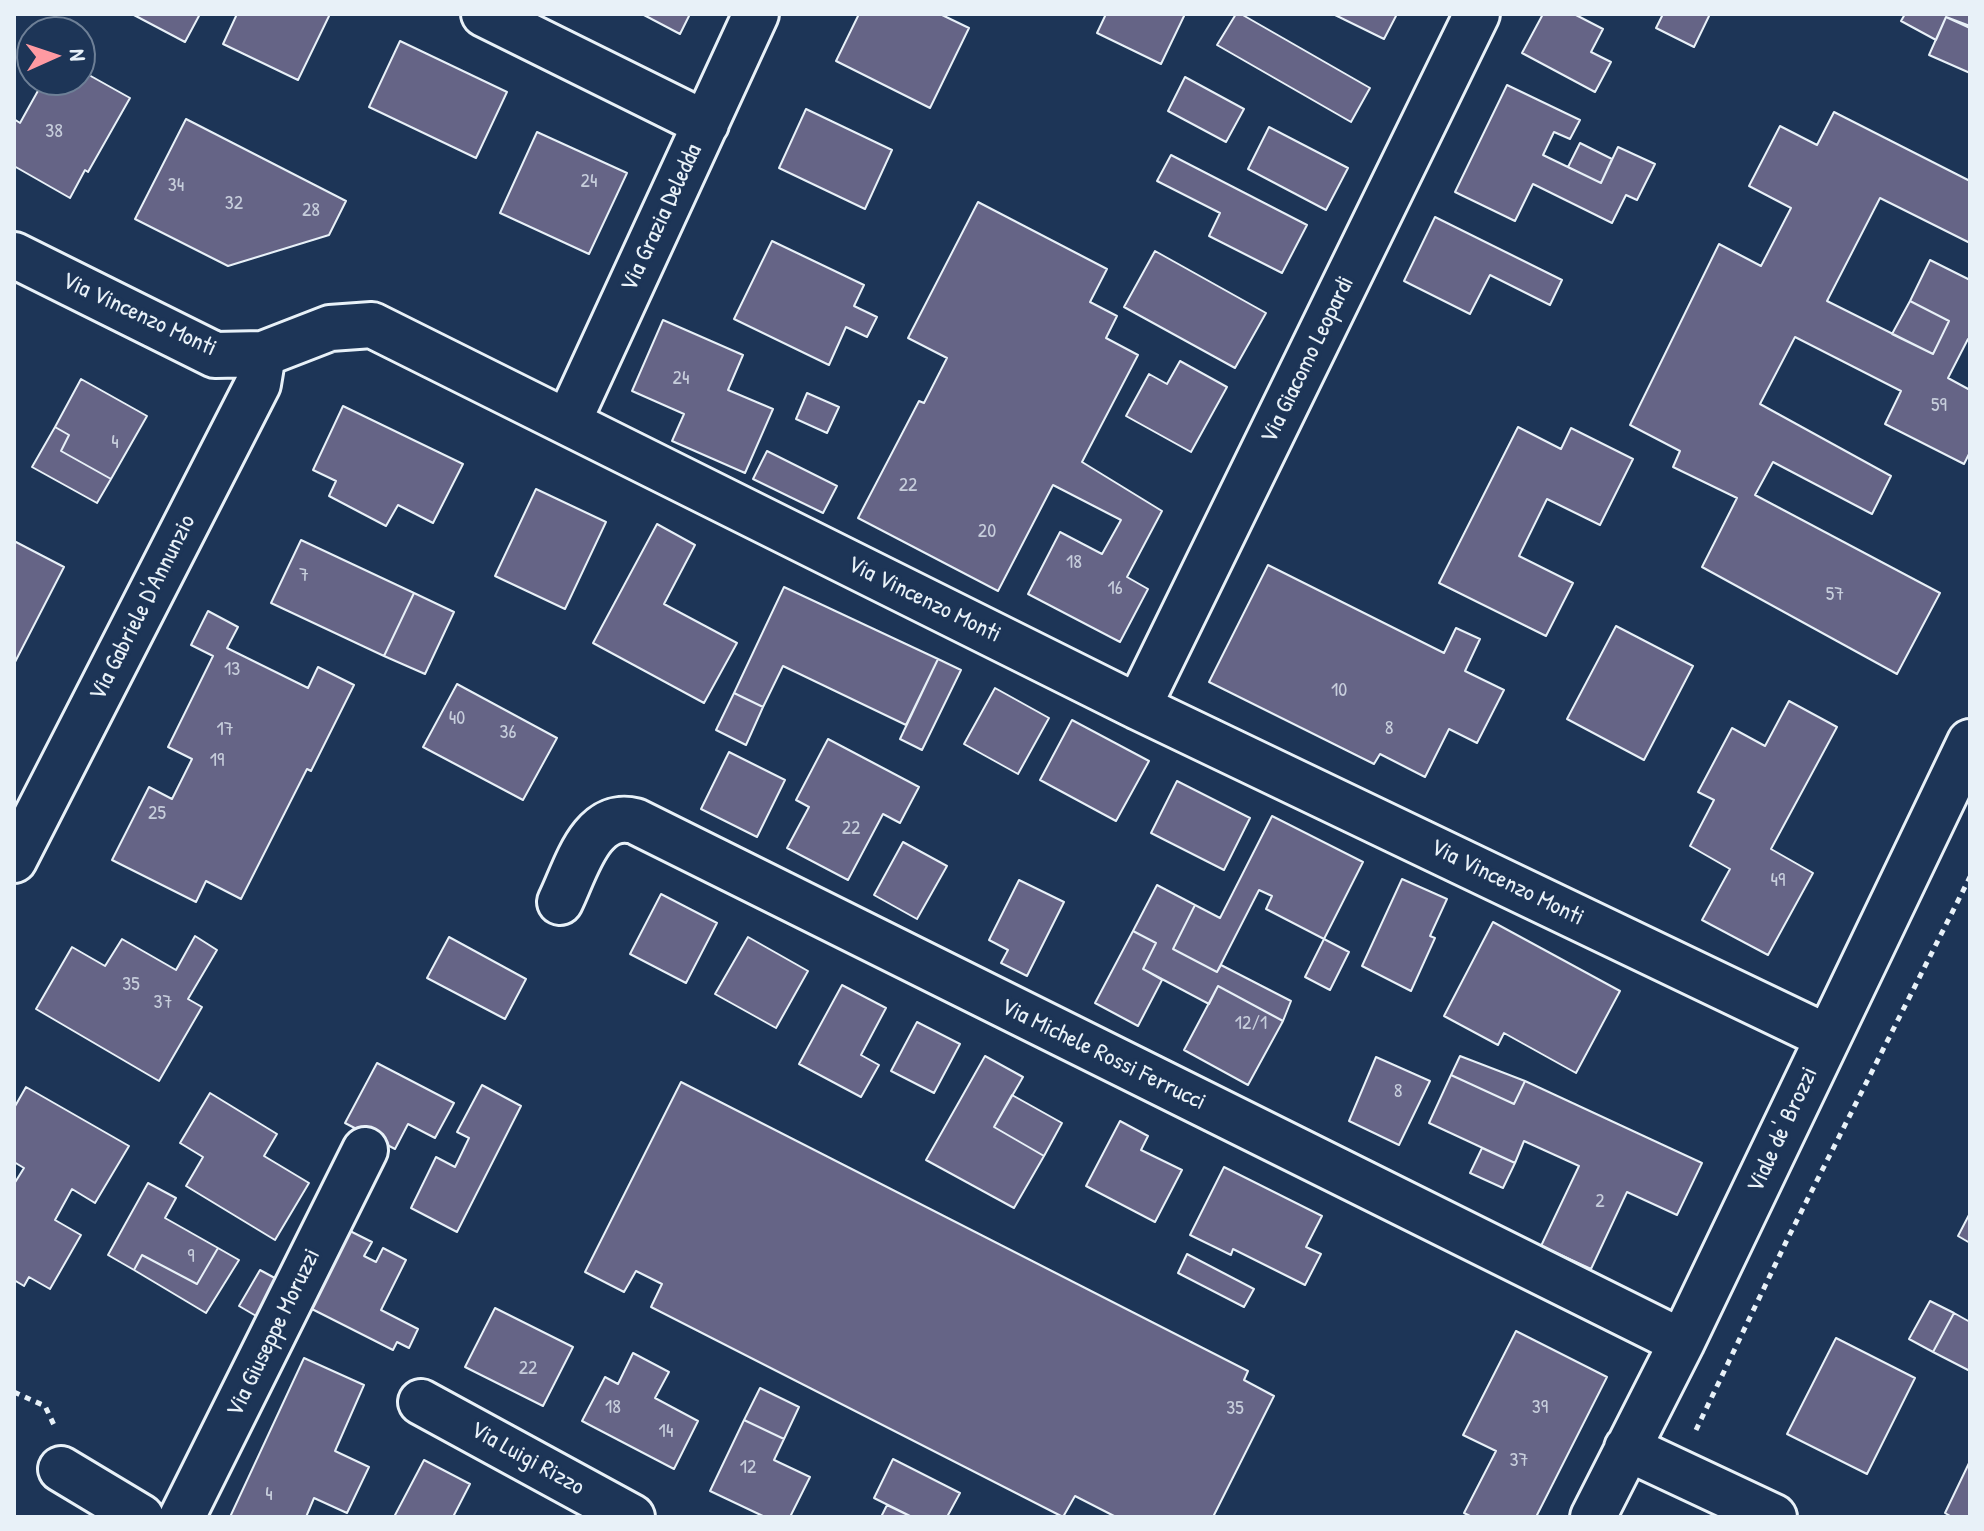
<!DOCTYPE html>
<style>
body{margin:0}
#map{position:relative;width:1984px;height:1531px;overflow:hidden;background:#1d3557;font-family:"Patrick Hand",sans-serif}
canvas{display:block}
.frame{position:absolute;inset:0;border:16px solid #e8f1f8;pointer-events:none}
.north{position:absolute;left:16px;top:16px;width:80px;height:80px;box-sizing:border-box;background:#1d3557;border:2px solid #6e8097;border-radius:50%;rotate:87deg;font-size:22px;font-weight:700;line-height:32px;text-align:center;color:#e8f1f8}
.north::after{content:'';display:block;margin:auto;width:28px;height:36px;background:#ff9aa2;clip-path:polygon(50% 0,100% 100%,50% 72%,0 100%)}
</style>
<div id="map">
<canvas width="1984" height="1531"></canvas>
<div class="frame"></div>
<div class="north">N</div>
</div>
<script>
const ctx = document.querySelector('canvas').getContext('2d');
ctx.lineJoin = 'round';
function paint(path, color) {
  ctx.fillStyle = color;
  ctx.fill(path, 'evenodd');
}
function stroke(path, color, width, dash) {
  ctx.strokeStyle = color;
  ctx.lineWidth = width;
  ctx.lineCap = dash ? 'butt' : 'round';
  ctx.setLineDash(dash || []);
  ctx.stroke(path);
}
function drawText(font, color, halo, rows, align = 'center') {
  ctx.font = font + ' "Patrick Hand",sans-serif';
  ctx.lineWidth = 7;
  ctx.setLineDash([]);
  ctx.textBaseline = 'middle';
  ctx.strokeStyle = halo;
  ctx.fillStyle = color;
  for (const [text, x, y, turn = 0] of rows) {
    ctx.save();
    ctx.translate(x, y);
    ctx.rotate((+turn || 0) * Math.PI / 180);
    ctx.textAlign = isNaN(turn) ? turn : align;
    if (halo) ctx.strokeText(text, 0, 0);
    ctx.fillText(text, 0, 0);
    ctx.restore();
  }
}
const building = new Path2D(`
 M132 14H200L185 42Z
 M237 14H330L298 80 223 44Z
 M642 14H690L680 34Z
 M859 14H940L969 28 930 108 836 61Z
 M1106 14H1185L1161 64 1097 33Z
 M1236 14H1241L1370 88 1351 122 1217 45Z
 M1333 14H1397L1384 39Z
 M1543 14H1574L1603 29 1591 52 1611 62 1595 92 1522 53Z
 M1663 14H1710L1694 47 1656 28Z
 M1905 14H1970V26L1946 17 1936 40 1901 21Z
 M1946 17 1970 28V73L1929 55Z
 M400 41 507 92 476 158 369 107Z
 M80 70 130 98 88 172 85 170 70 198 14 166V119L20 123 44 80H80Z
 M1185 77 1244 109 1226 142 1168 111Z
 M1507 85 1580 120 1570 139 1554 132 1543 155 1601 183 1618 147 1655 164 1637 200 1626 195 1612 223 1533 184 1515 221 1455 192Z
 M806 109 892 150 865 209 779 168Z
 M1834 112 1970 181V243L1880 198 1827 301 1933 354 1949 321 1910 301 1930 260 1970 280V340L1968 339 1948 378 1970 390V452L1964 464 1885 424 1901 391 1795 337 1760 404 1891 476 1872 514 1773 462 1755 495 1940 593 1897 674 1702 567 1737 498 1673 467 1680 451 1630 425 1719 244 1761 266 1791 208 1749 186 1780 126 1817 145Z
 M186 119 346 201 329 235 228 266 135 219Z
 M1269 127 1348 168 1326 210 1248 169Z
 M537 132 627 173 589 254 500 213Z
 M1580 143 1612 159 1601 183 1568 167Z
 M1171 155 1307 225 1282 273 1209 236 1220 213 1157 181Z
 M978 202 1107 269 1090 302 1117 316 1106 338 1138 355 1082 462 1162 511 1127 577 1148 589 1120 642 1028 594 1060 532 1102 554 1121 520 1053 485 998 591 858 518 919 401 924 403 947 358 908 338Z
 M1435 217 1562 280 1550 305 1490 275 1470 314 1404 281Z
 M772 241 864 285 854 306 877 317 867 337 846 327 829 365 734 319Z
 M1155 251 1266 313 1235 368 1124 307Z
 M1910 301 1949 321 1933 354 1892 334Z
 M663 320 743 355 728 390 773 409 745 473 672 441 684 414 632 391Z
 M1180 361 1227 387 1191 452 1126 416 1149 374 1167 384Z
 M81 379 147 416 111 479 61 451 69 435 55 427Z
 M807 393 839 407 827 433 796 419Z
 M343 406 463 464 433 523 398 505 386 526 329 496 336 481 313 470Z
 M55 427 69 435 61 451 111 479 97 503 32 467Z
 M1518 427 1561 449 1571 428 1633 459 1600 525 1547 499 1519 556 1573 583 1546 636 1439 583Z
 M767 451 837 486 823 513 753 479Z
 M536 489 606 522 565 609 495 576Z
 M657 524 695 545 664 604 737 643 704 703 593 643Z
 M301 540 414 593 384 656 271 603Z
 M14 541 64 567 14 664Z
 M1268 565 1444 653 1456 628 1480 639 1465 671 1504 690 1477 743 1449 729 1425 777 1380 754 1374 764 1209 682Z
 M784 587 938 659 906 725 783 666 763 707 734 693Z
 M414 593 454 612 425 674 384 656Z
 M208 611 238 627 227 648 308 688 318 667 354 685 311 771 307 769 241 899 206 881 196 902 112 860 149 787 172 799 192 759 168 747 213 656 191 645Z
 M1616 626 1693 666 1644 760 1567 719Z
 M938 659 961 670 922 750 900 739Z
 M457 684 557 738 523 800 423 747Z
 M995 688 1049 718 1018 774 964 744Z
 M734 693 763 707 746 745 716 730Z
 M1789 701 1837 727 1771 849 1813 873 1768 955 1702 920 1730 869 1690 846 1714 800 1698 792 1732 728 1765 746Z
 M1072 720 1149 761 1116 821 1040 780Z
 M828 739 919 787 900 823 883 814 848 880 787 848 809 807 796 800Z
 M729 752 785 780 757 837 701 809Z
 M1177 781 1250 818 1224 870 1151 833Z
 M1272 816 1363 862 1324 939 1266 909 1272 896 1259 890 1217 972 1173 949 1195 905 1220 918Z
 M903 842 947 866 917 919 874 895Z
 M1402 879 1447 899 1430 936 1435 938 1411 991 1362 966Z
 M1019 880 1064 902 1027 976 1001 963 1008 950 989 940Z
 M1157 885 1195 905 1173 949 1217 972 1221 965 1291 1001 1283 1021 1218 986 1209 1004 1143 969 1156 943 1133 931Z
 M661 894 717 923 686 983 630 954Z
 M1493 922 1620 991 1576 1073 1504 1033 1498 1045 1444 1016Z
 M1133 931 1156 943 1143 969 1162 980 1138 1026 1095 1003Z
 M195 936 217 950 188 999 202 1007 159 1081 36 1009 72 947 105 966 122 939 176 970Z
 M449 937 526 979 505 1019 427 978Z
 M748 937 808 971 776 1028 715 994Z
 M1324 939 1349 952 1330 990 1305 977Z
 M842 985 886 1008 861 1055 879 1065 861 1097 799 1064Z
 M1218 986 1283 1021 1248 1085 1184 1050Z
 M917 1022 960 1044 934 1093 891 1071Z
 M985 1056 1023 1077 994 1127 1044 1156 1014 1208 926 1160Z
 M1460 1056 1525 1081 1514 1104 1451 1075Z
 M1376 1057 1430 1081 1399 1145 1349 1121Z
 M377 1063 454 1103 435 1138 408 1124 395 1149 345 1123Z
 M1451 1075 1514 1104 1525 1081 1702 1163 1677 1215 1627 1192 1591 1269 1541 1246 1579 1166 1524 1141 1515 1163 1429 1123Z
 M681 1082 1248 1371 1244 1380 1274 1396 1213 1517H1116L1075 1496 1063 1517 651 1307 662 1284 636 1271 624 1292 585 1272Z
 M482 1085 521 1106 457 1232 411 1208 436 1157 455 1167 469 1138 457 1132Z
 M26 1087 129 1146 95 1203 72 1189 55 1220 81 1235 50 1289 29 1277 24 1286 14 1280V1184L24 1168 14 1162V1108Z
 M210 1093 277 1134 264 1156 309 1183 275 1240 186 1186 203 1157 180 1143Z
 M1012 1095 1062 1123 1044 1156 994 1127Z
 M1120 1121 1148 1136 1141 1150 1182 1170 1155 1222 1086 1186Z
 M1482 1148 1515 1163 1503 1188 1470 1173Z
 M1224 1167 1322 1216 1306 1247 1321 1254 1305 1285 1233 1249 1231 1255 1190 1235Z
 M148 1183 176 1198 165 1218 218 1248 197 1284 142 1255 134 1270 108 1255Z
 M1970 1213V1243L1958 1236Z
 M342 1227 372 1242 364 1256 376 1262 383 1248 406 1260 381 1310 418 1329 409 1348 397 1342 393 1350 302 1304Z
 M218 1248 239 1260 206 1313 134 1270 142 1255 197 1284Z
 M1187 1254 1254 1289 1244 1307 1178 1273Z
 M260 1270 284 1283 263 1320 239 1306Z
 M1930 1301 1954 1313 1933 1352 1909 1339Z
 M495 1308 573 1347 543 1406 465 1367Z
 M1954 1313 1970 1322V1371L1933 1352Z
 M1516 1331 1607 1377 1536 1517H1472L1464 1513 1496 1451 1463 1435Z
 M1836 1338 1915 1378 1867 1474 1787 1434Z
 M633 1353 669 1372 655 1398 698 1421 674 1469 582 1421 605 1377 618 1384Z
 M304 1358 364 1385 335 1451 369 1467 347 1513 314 1498 306 1517H230Z
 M760 1388 799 1407 784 1439 744 1420Z
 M744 1420 784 1439 774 1460 810 1477 790 1517H765L710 1491Z
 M893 1459 960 1493 947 1517H912L874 1498Z
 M424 1460 470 1484 453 1517H394Z
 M1970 1461V1517H1952L1945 1513Z
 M887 1505 912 1517H881Z`);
paint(building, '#656486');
stroke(building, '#e8f1f8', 2);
const minor = new Path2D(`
 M484 14 706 124
 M14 255 215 355 263 354 330 328 372 325 1138 707 1827 1037
 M568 422 756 14
 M1138 707 1477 14
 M14 860 258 384 263 354
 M560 902C576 870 590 810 635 821L1682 1342
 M421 1402 632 1517
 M1627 1448 1774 1517
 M61 1469 141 1517
 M182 1517 365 1150
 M1593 1517 1682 1342 1970 742`);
stroke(minor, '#e8f1f8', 50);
stroke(new Path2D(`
 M14 1392 45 1406 54 1425
 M1696 1430 1787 1240 1970 877`), '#e8f1f8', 5, [6, 6]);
stroke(minor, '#1d3557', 44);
drawText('20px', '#c7cedc', null, [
 ["38",54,132],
 ["24",589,182],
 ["34",176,186],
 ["32",234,204],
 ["28",311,211],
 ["24",681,379],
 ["59",1939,406],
 ["4",115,443],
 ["22",908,486],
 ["20",987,532],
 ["18",1074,563],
 ["7",304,576],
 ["16",1115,589],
 ["57",1835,595],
 ["13",232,670],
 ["10",1339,691],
 ["40",457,719],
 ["8",1389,729],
 ["17",225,730],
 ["36",508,733],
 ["19",217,761],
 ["25",157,814],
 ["22",851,829],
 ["49",1778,881],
 ["35",131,985],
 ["37",163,1003],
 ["12/1",1251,1024],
 ["8",1398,1092],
 ["2",1600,1202],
 ["9",191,1257],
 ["22",528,1369],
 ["18",613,1408],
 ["39",1540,1408],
 ["35",1235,1409],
 ["14",666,1432],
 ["37",1519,1461],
 ["12",748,1468],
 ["4",269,1495]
]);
drawText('24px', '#e8f1f8', '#1d3557', [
 ["Via Grazia Deledda",662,218,-65],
 ["Via Vincenzo Monti",139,315,25],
 ["Via Giacomo Leopardi",1308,360,-64],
 ["Via Vincenzo Monti",924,600,26],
 ["Via Gabriele D'Annunzio",143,608,-63],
 ["Via Vincenzo Monti",1507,883,26],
 ["Via Michele Rossi Ferrucci",1103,1055,26],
 ["Viale de' Brozzi",1783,1130,-65],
 ["Via Giuseppe Moruzzi",274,1333,-64],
 ["Via Luigi Rizzo",527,1459,29]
]);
</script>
